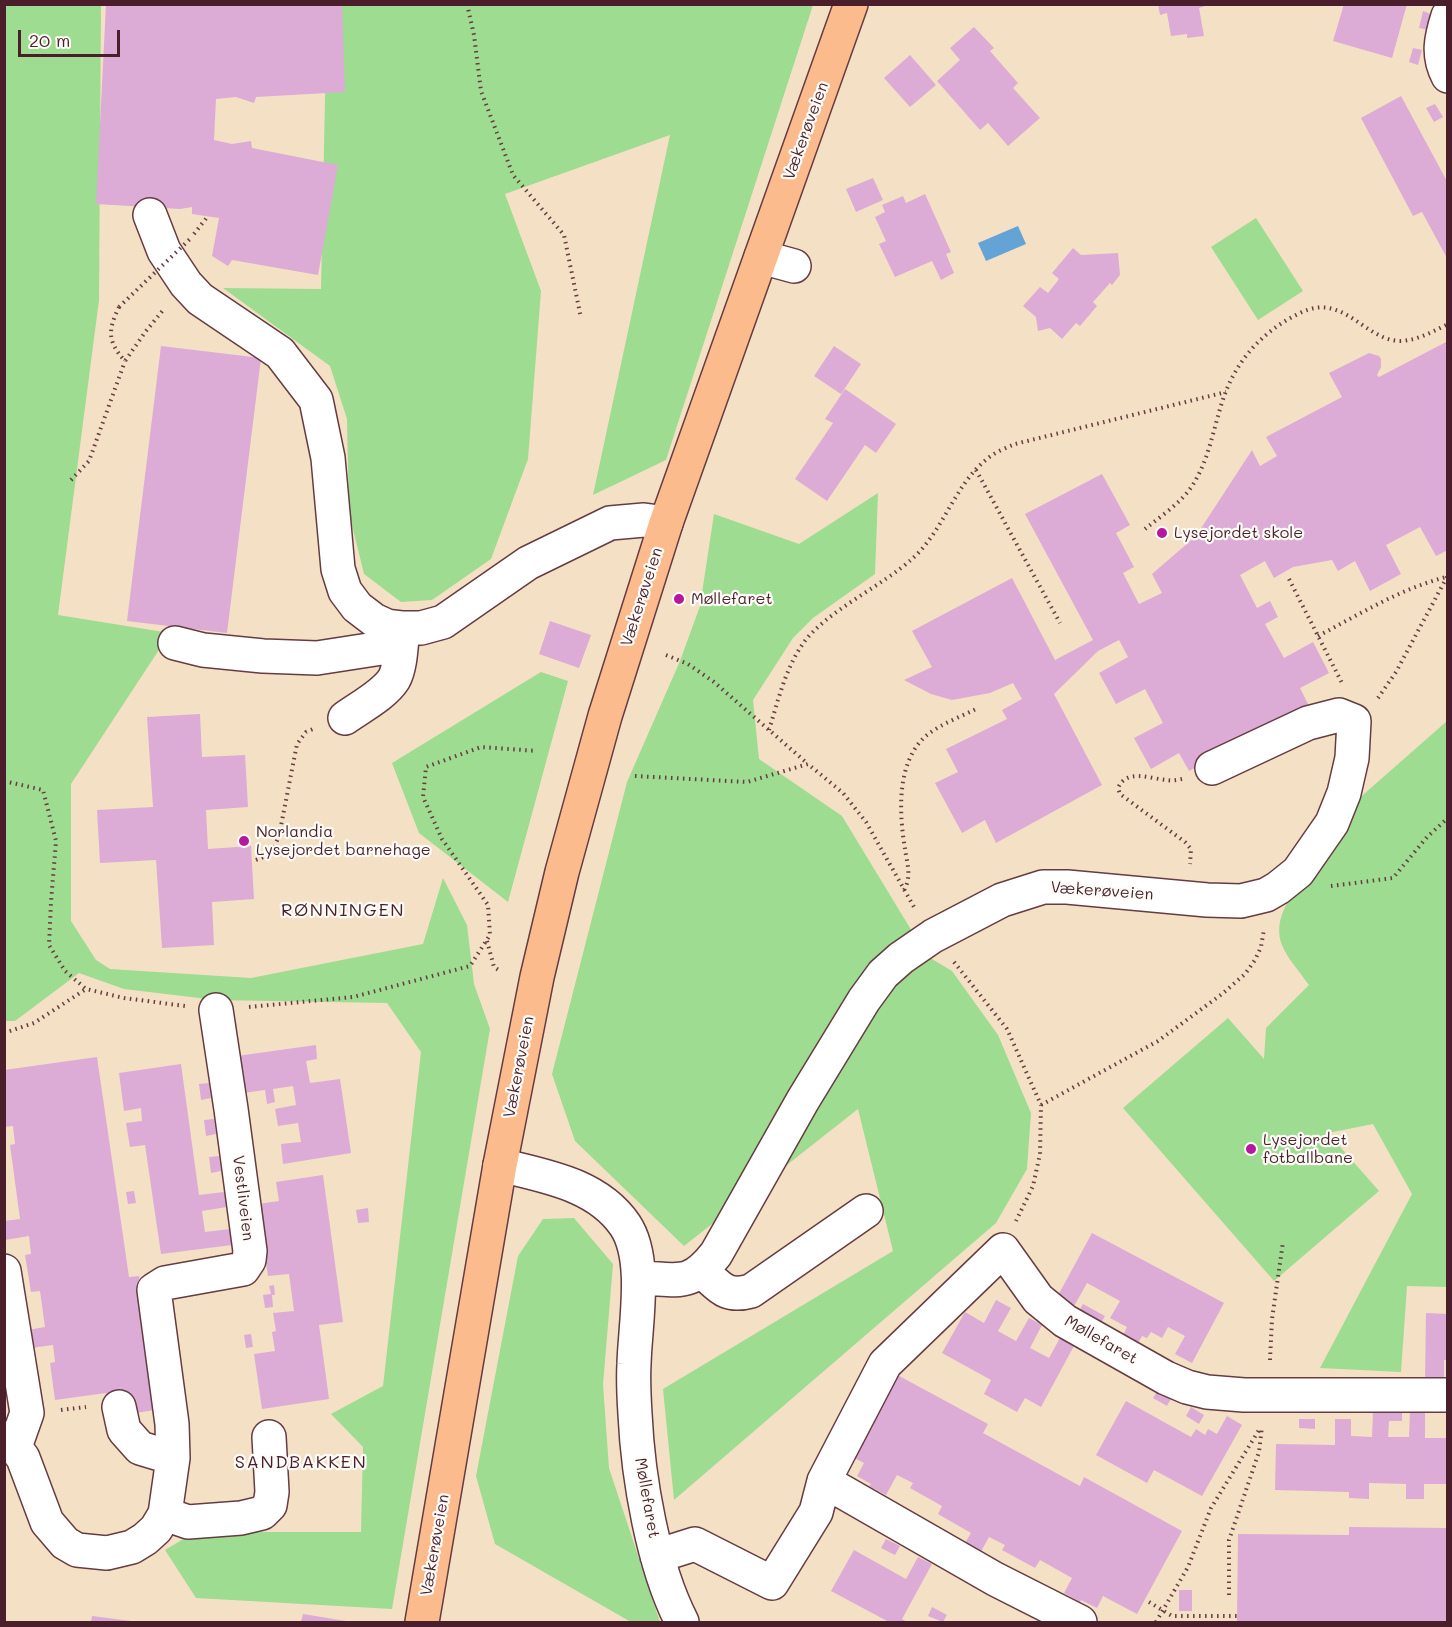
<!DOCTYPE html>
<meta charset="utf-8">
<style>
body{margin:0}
#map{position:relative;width:1452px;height:1627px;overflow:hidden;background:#f4e0c5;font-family:Mali,sans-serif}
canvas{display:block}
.frame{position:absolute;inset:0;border:6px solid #4a1f2b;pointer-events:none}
.scale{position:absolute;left:18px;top:30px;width:102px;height:27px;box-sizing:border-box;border:3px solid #4a1f2b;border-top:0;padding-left:8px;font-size:18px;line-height:21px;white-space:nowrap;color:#4a1f2b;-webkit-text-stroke:4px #fdfcf7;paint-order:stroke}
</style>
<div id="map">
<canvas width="1452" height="1627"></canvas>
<div class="frame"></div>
<div class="scale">20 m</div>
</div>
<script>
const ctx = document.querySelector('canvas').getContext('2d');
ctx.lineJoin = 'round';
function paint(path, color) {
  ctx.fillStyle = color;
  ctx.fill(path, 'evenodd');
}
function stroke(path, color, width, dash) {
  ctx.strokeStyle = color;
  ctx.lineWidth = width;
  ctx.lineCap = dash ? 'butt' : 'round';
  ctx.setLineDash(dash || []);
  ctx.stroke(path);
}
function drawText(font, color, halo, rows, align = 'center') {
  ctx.font = font + ' Mali,sans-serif';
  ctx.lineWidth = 4.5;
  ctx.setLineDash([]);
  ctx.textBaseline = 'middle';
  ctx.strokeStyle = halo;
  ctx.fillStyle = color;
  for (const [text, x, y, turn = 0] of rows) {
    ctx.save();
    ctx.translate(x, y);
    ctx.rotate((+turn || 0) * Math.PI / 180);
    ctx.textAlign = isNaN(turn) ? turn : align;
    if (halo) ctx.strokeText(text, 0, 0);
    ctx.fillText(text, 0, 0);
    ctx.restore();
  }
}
paint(new Path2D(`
 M4 5H101L99 300 58 615 170 633 71 784V921L96 960 110 969 251 978 423 944 443 878 467 925 474 984 490 1029 392 1609 196 1598 165 1550 195 1532H361L363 1447 331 1414 383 1386 421 1052 387 1003 216 1000 124 989 79 973 15 1021H5Z
 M327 5H813L666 460 593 495 670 135 505 194 541 291 528 459 491 559 432 600 401 602 364 574 349 513 347 419 330 366 223 288 321 289Z
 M1256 218 1303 291 1258 320 1211 247Z
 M878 493 875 574 813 618 793 638 753 700 759 759 842 816 927 956 952 971 998 1035 1031 1113 1027 1169 996 1223 674 1500 663 1389 893 1251 858 1109 684 1246 575 1141 552 1074 627 782 680 661 700 606 714 514 799 544Z
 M541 672 568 681 508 902 419 833 392 763Z
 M1447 721V1287L1407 1286 1401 1372 1320 1368 1412 1194 1373 1124 1328 1133 1379 1191 1274 1281 1123 1108 1228 1018 1264 1059 1266 1028 1309 985C1287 954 1267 940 1288 901L1356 801Z
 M574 1218 613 1264 603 1385 609 1468 660 1622H631L495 1544 476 1476 518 1256 543 1219Z`), '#9edc91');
paint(new Path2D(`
 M1018 226 1026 244 986 261 978 243Z`), '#63a3d6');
paint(new Path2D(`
 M106 4H342L345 92 256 97 254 103 236 97 216 99 214 140 232 144 251 141 252 148 338 165 318 275 232 260 228 266 212 256 219 218 192 214V207L180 209 96 204Z
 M1158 4H1211L1199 8 1204 36 1187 38V34L1171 36 1167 13 1160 15Z
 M1344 4H1407L1392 58 1333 41Z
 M1423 11 1433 15 1429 30 1419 28Z
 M974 27 994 48 990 51 1018 83 1013 88 1040 118 1008 146 988 123 980 130 937 81 960 60 950 48Z
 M1413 48 1422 50 1418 65 1409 62Z
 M910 55 936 85 910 107 884 78Z
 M1401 96 1448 183V260L1422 212 1413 216 1361 118Z
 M1435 104 1443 117 1434 122 1426 108Z
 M873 178 883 200 856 212 846 189Z
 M925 194 951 252 946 254 954 273 941 280 932 261 895 277 879 244 886 241 875 217 885 212 882 205 903 196 906 203Z
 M1073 248 1081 255 1118 253 1120 275 1112 285 1110 283 1093 302 1097 306 1080 326 1076 323 1062 339 1050 328 1038 331 1036 317 1023 306 1040 287 1048 293 1059 279 1052 273Z
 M1448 341V550L1436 556 1420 527 1386 545 1401 574 1370 591 1355 561 1338 571 1332 560 1293 567 1274 578 1265 561 1240 575 1257 608 1270 601 1278 617 1265 624 1284 658 1313 642 1329 673 1300 688 1309 706 1189 771 1179 753 1151 769 1134 738 1163 723 1145 689 1116 704 1099 673 1128 657 1119 640 1098 651 1054 694 1102 785 996 843 985 820 962 833 935 783 958 772 946 749 1007 719 1002 710 1022 699 1013 683 990 693 952 700 931 694 904 680 932 667 912 631 1012 578 1055 660 1093 640 1025 514 1102 474 1130 525 1116 533 1134 567 1123 573 1139 604 1162 593 1152 574 1196 536 1252 450 1260 466 1277 456 1266 437 1342 397 1329 373 1369 353 1379 356 1381 359V367L1377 375 1379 377Z
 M161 346 261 358 227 633 127 621Z
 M834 346 861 364 841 394 814 376Z
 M845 389 896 424 876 453 865 445 827 501 795 479 833 423 825 419Z
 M550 621 591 635 579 668 539 654Z
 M200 714 202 757 245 755 248 807 206 810 208 849 251 846 254 899 212 902 214 945 162 948 156 860 100 863 97 810 153 807 147 717Z
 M316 1045 317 1059 306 1061 310 1083 340 1079 351 1153 283 1164 281 1144 301 1142 298 1123 278 1126 275 1109 296 1105 293 1086 273 1089 275 1102 267 1104 265 1090 243 1093 237 1056Z
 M97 1057 129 1277 139 1276 155 1387V1410L136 1413 107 1404 106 1393 55 1400 50 1363 55 1362 53 1345 31 1348 28 1330 45 1327 40 1291 31 1292 25 1255 31 1254 29 1236 5 1240 4 1234V1221L20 1219 10 1145 15 1144 13 1126 4 1127V1070Z
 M181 1064 199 1195 224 1192 227 1207 202 1211 205 1232 230 1229 232 1245 161 1254 145 1145 130 1147 126 1123 142 1121 141 1108 124 1111 119 1073Z
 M209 1083 211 1098 201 1100 199 1084Z
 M214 1119 216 1134 206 1136 204 1120Z
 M219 1156 221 1171 211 1173 209 1157Z
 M323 1175 343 1322 319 1325 329 1399 262 1409 254 1354 275 1351 272 1332 276 1331 273 1313 294 1311 289 1274 268 1276 258 1204 279 1201 276 1182Z
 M134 1191 136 1203 128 1204 126 1192Z
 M368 1208 369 1222 358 1223 356 1210Z
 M1092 1233 1224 1303 1192 1363 1175 1354 1185 1336 1168 1327 1162 1338 1151 1332 1147 1338 1142 1336 1137 1345 1122 1337 1127 1327 1110 1318 1120 1301 1087 1283 1073 1308 1056 1299Z
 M274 1285 275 1295H272L273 1307 265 1308 263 1295 271 1294 269 1286Z
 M996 1300 1011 1308 998 1331 1016 1341 1029 1318 1042 1325 1030 1348 1049 1358 1061 1336 1075 1344 1041 1407 1025 1398 1017 1412 984 1394 991 1380 942 1353 965 1312 984 1323Z
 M1083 1304 1105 1316 1101 1323 1079 1311Z
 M1426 1313 1448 1314V1360H1444V1381L1425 1382Z
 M251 1334 253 1347 246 1348 244 1335Z
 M890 1371 988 1424 983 1433 1080 1486 1084 1477 1182 1531 1137 1614 1103 1596 1097 1608 1081 1600 1080 1602 1064 1593 1072 1578 1040 1560 1035 1568 1002 1550 1005 1545 989 1537 978 1557 962 1548 971 1533 938 1514 942 1506 910 1488 913 1483 897 1475 886 1495 869 1486 871 1484 857 1476 864 1463 845 1453Z
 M1158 1390 1172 1397 1167 1406 1153 1398Z
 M1126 1401 1191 1437 1196 1429 1205 1435 1208 1429 1217 1434 1227 1416 1242 1425 1202 1496 1154 1470 1147 1483 1096 1455Z
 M1191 1407 1204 1415 1199 1424 1186 1416Z
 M1373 1411 1402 1412V1421H1389L1388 1437H1409L1410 1411H1425V1438H1448V1484H1424V1499H1406V1484L1369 1483V1499L1349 1498V1492L1275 1490 1276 1444 1335 1445V1419H1351V1436L1372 1437Z
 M1299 1419H1315V1429L1299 1428Z
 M1349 1527 1448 1528V1622L1403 1621V1622H1237L1238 1534 1349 1535Z
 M886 1539 900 1546 895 1555 881 1548Z
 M854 1550 906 1579 918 1557 932 1564 902 1619 907 1622H889L831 1591Z
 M1179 1590H1192V1611H1179Z
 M932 1607 947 1615 943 1622 928 1616Z
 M303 1614 346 1621V1622H301Z
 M92 1616 131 1621V1622H91Z`), '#dcacd6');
const minor = new Path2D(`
 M1448 16C1441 38 1437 55 1448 76
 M150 215 164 251 186 284 200 299 280 353 316 400 328 458 338 569 345 591 357 607 374 620 387 626 403 628H421L443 622 528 563 610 523 644 520 666 523
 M761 257 794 266
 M175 643 203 650 263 656 317 658 401 645
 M345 718C360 707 384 695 394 679 401 666 401 644 403 628
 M500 1165C544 1176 597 1184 625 1225 648 1259 635 1324 634 1364 633 1381 634 1398 635 1414 638 1478 653 1566 682 1622
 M4 1271 27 1413 15 1447
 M702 1271C720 1287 725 1298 751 1291L866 1211
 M639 1278C679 1279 689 1288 716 1254L803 1100 864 1000 883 974 901 958 933 936 1002 900 1043 887H1067L1207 900 1241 901 1266 895 1278 888 1298 872 1332 823 1344 793 1352 758 1354 721 1339 715 1308 723 1212 768
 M119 1407 124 1430 140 1448 173 1458
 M4 1438 15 1447 23 1458 47 1522 65 1543 77 1550 107 1553 132 1547 145 1539 156 1529 165 1514 173 1458 172 1424 154 1290 165 1283 243 1269 249 1260 250 1251 231 1109 216 1010
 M824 1481 995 1579 1080 1622
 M165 1514 188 1522 241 1518 262 1513 270 1505 272 1492 269 1437
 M657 1556 695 1544 772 1583 816 1512 824 1481 885 1364 1003 1250 1038 1299 1065 1321 1166 1378 1187 1387 1207 1392 1244 1395H1448`);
const major = new Path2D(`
 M422 1622 500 1165 537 977 562 872 605 716 666 523 851 4`);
stroke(minor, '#643c42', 36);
stroke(major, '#643c42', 36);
stroke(new Path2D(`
 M467 4 474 35 481 91 513 175 564 235 581 318
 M194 234 208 216
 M119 307C108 330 107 341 125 361L146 331 164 309
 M976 470 1060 623
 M71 480 89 461 125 361
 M1145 529C1161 516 1181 503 1192 486 1211 457 1214 422 1226 391 1240 356 1266 329 1300 313 1344 291 1364 341 1401 341 1418 340 1432 332 1448 324
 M1289 579 1342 683
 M1318 636C1360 614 1400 589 1446 577
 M666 655 688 664 714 682 808 764
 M1378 698 1396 672 1448 575
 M769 730C778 701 785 670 802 645 824 612 883 586 913 558 944 530 955 484 987 459 995 452 1006 448 1015 444L1226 392
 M635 776 747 782 808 764 843 793 866 822 914 907
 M1182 779C1177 780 1172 781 1167 780 1150 779 1127 768 1118 788L1120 794 1185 842 1191 849 1190 864
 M4 781 43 790 56 841 51 902 49 945 65 971 86 989 124 998 185 1006
 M256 860 271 854 279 836 297 744 306 732 313 729
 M1331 886 1393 878 1427 837 1448 818
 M904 890C912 877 907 863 905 849 899 813 896 761 927 735 941 724 960 717 976 709
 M487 941 494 967 500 971
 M954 962 1007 1029 1041 1105 1040 1154 1033 1186 1016 1221
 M249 1007 353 997 470 966 490 935 488 905 442 839 423 797 426 767 481 747 537 751
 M4 1033 34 1023 86 989
 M1041 1105 1158 1041 1222 994 1245 974 1255 960 1261 947 1264 929
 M1270 1360 1272 1319 1283 1242
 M61 1410 86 1407
 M1229 1595V1540L1259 1452 1262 1427
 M1156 1622 1188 1567 1211 1508 1259 1430`), '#643c42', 4, [1.5, 4.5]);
stroke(minor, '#fff', 33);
stroke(major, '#fbbb8d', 33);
stroke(new Path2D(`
 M119 307 190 239
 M1149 1602 1172 1616H1240`), '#643c42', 4, [1.5, 4.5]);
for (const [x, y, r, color] of [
 [1162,533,6,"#b5179e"],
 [679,599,6,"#b5179e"],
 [244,841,6,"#b5179e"],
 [1251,1149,6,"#b5179e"]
]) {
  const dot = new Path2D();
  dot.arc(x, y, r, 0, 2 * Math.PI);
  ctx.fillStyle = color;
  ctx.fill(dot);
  stroke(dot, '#fdfcf7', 2);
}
drawText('16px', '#4a1f2b', '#fdfcf7', [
 ["Vækerøveien",806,131,-70],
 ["Vækerøveien",642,597,-72],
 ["Vækerøveien",1102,891,4],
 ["Vækerøveien",519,1067,-79],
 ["Vestliveien",243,1198,83],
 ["Møllefaret",1101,1340,30],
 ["Møllefaret",647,1498,80],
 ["Vækerøveien",435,1545,-80]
]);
drawText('16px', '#4a1f2b', '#fdfcf7', [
 ["Lysejordet skole",1174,533],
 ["Møllefaret",691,599],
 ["Norlandia",256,832],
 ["Lysejordet barnehage",256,850],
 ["Lysejordet",1263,1140],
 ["fotballbane",1263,1158]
], 'left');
ctx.letterSpacing = '1.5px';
drawText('18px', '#4a1f2b', '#fdfcf7', [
 ["RØNNINGEN",343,910],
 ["SANDBAKKEN",301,1462]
]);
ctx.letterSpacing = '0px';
</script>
